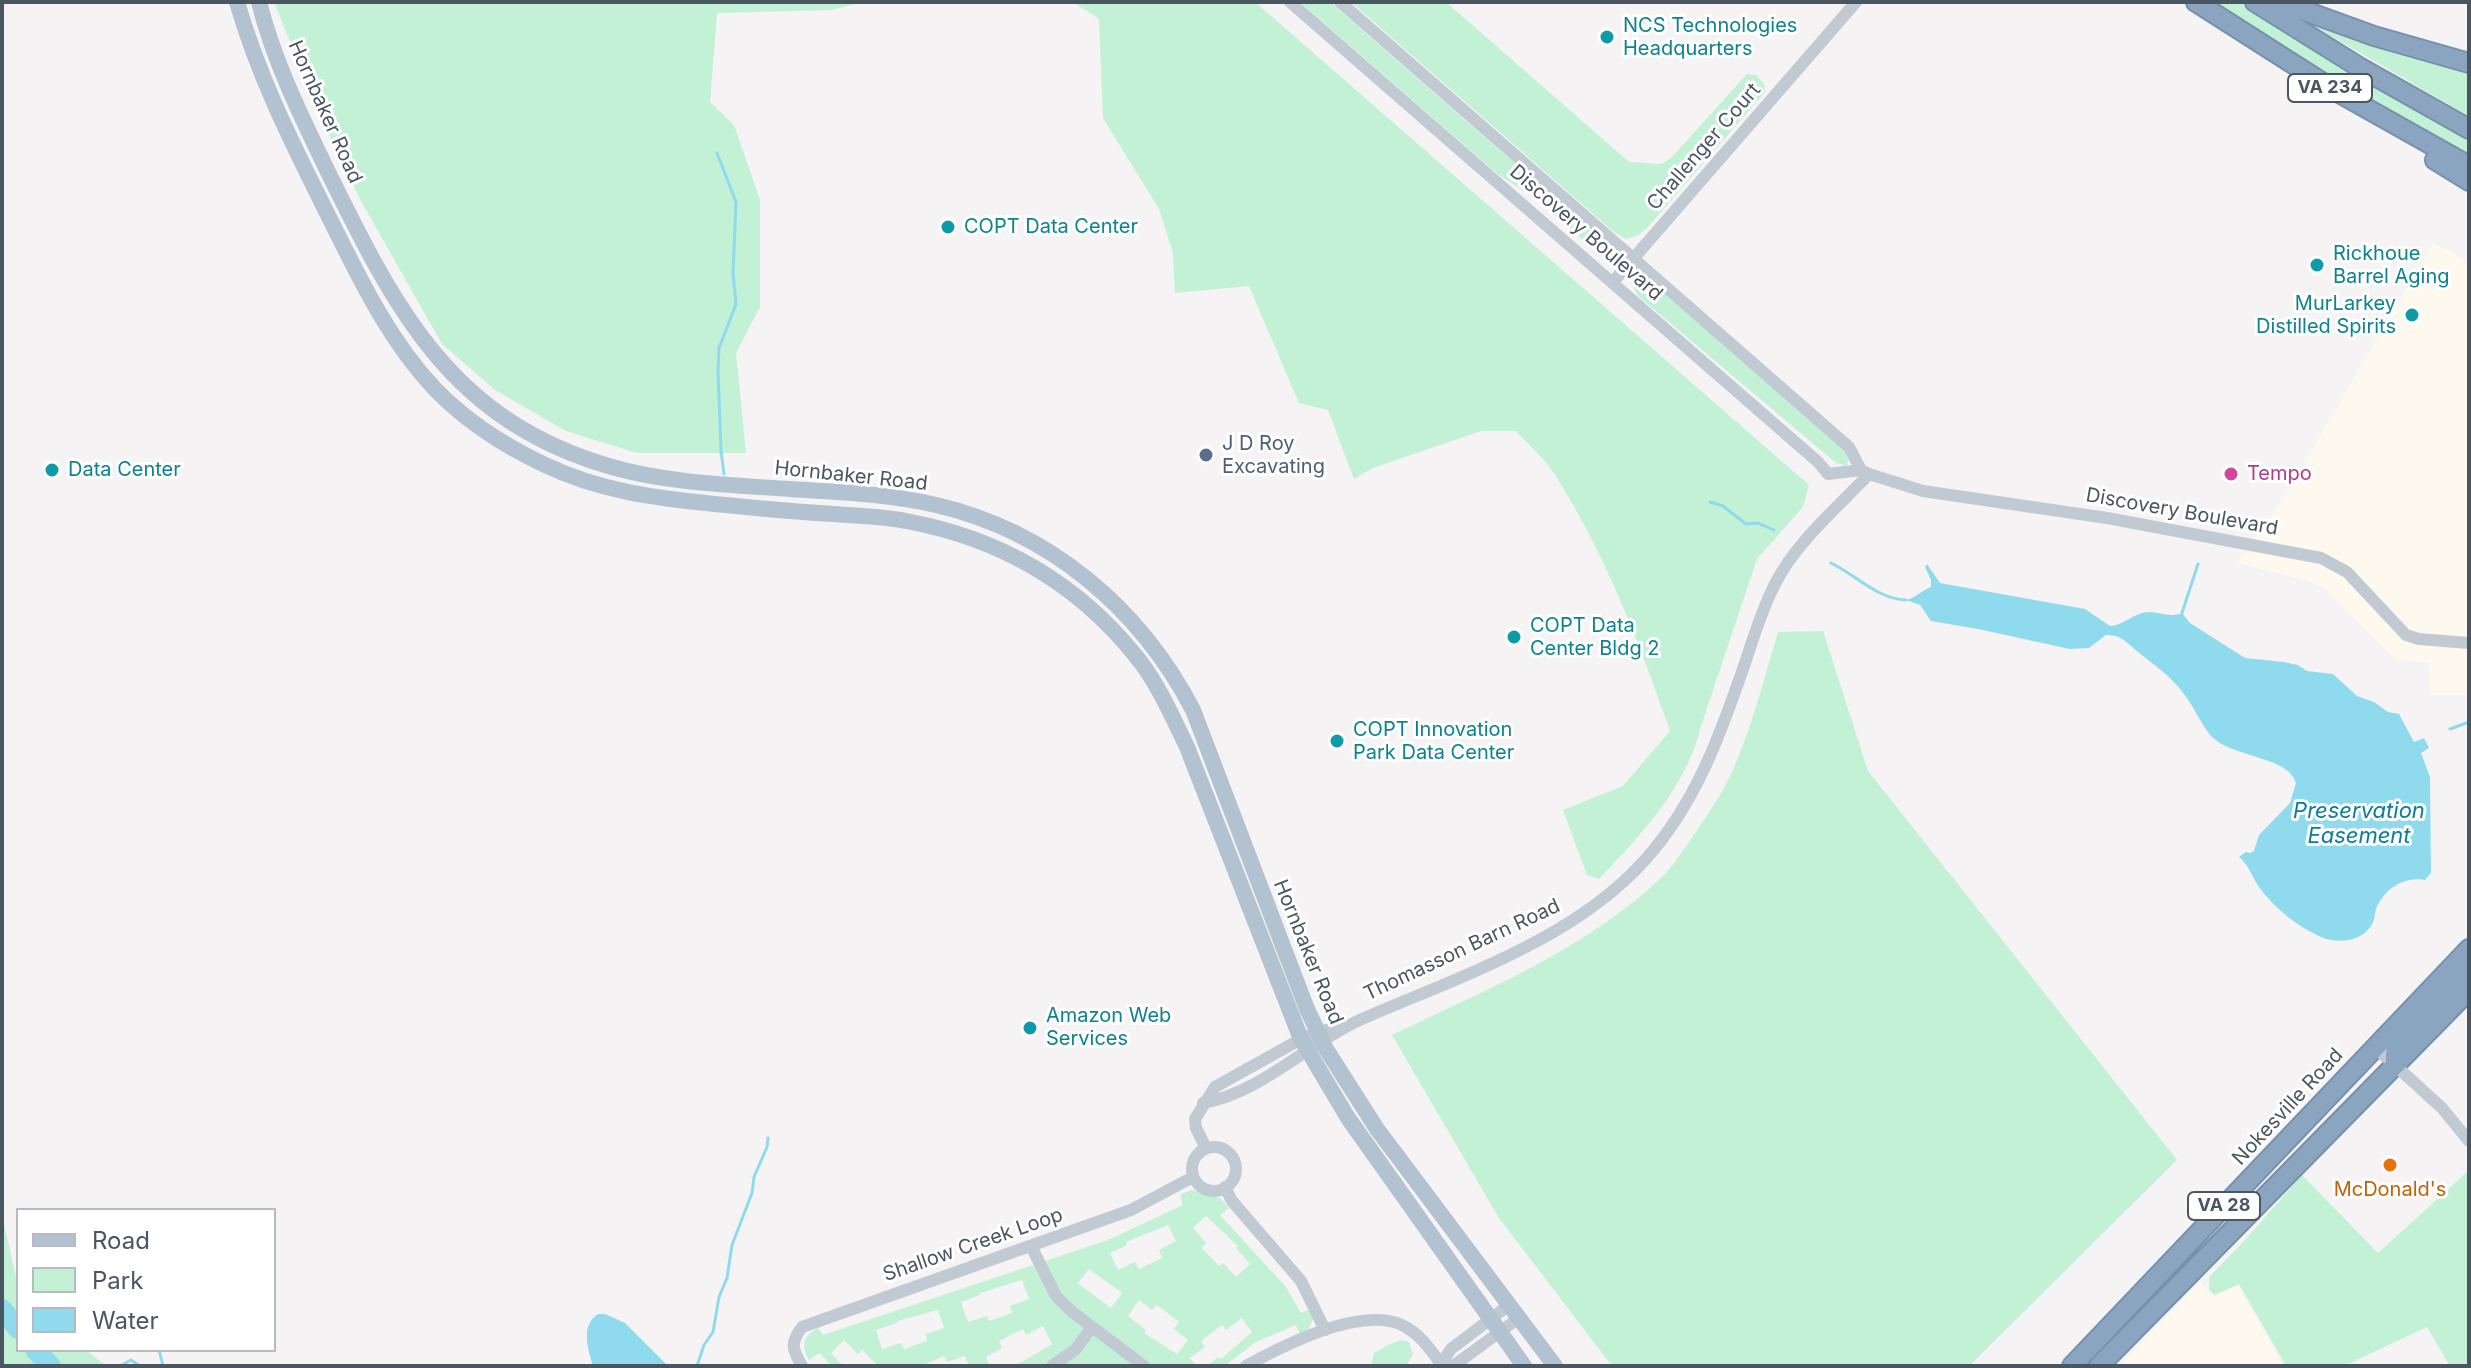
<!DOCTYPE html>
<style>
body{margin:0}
#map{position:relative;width:2471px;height:1368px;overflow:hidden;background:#f5f3f3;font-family:Inter,sans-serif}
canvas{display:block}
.frame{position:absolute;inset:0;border:4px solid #4a5661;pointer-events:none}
.legend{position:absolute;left:16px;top:1208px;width:260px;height:144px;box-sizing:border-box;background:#fff;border:2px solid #b7bbc0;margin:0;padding:10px 14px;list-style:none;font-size:24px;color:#4a5661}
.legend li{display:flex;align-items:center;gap:16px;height:40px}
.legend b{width:40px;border:2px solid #b7bbc0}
</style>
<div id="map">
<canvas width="2471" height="1368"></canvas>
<div class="frame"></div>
<ul class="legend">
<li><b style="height:10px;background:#b3c2d1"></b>Road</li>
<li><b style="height:22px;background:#c3f1d5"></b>Park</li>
<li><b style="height:22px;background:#90daee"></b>Water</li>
</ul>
</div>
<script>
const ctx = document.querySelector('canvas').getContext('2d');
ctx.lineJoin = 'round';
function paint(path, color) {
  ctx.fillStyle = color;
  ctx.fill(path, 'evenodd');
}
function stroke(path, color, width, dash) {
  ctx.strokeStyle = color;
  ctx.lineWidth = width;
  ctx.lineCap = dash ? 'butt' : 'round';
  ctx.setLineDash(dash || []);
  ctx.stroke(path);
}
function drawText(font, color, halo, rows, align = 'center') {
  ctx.font = font + ' Inter,sans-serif';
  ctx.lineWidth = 6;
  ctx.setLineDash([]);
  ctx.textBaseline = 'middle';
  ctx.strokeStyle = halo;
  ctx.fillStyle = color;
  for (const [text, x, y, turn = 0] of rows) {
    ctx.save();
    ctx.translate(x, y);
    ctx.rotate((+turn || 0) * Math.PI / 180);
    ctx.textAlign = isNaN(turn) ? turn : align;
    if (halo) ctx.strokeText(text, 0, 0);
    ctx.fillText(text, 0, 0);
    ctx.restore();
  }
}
paint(new Path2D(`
 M2433 243 2469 262V695H2430L2429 663 2396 659 2326 590 2309 581 2237 563 2281 502Z
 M2200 1282 2213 1297 2238 1285 2283 1366H2119Z`), '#fdf9ef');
paint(new Path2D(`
 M274 2H862L832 10 717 13 710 102 734 125 760 200V307L736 353 746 453H637L566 431 495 390 442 344 361 201 322 120Z
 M1073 2H1255L1809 485 1803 507 1757 559 1701 726C1687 786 1641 835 1599 879L1587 875 1563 810 1623 786 1670 731C1639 642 1605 552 1553 472 1543 457 1528 444 1516 431H1481L1373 468 1354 479 1328 410 1299 403 1249 286 1175 293 1173 253 1159 209 1103 118 1099 19Z
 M1300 2H1330L1615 251 1617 261 1613 263 1604 258 1536 199 1499 175 1472 152Z
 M1351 2H1446L1629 162 1661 164 1670 159 1747 74 1756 75 1764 84 1765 92 1647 228 1638 235 1626 239 1614 232Z
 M2214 2H2240L2383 89 2469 136V156L2350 90Z
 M2321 26 2469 72V116L2319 29Z
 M1639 275 1653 281 1844 449 1848 459 1847 466 1836 463 1638 296 1630 280 1633 276Z
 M1823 631 1868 771 2177 1160 1969 1366H1612L1499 1218 1392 1035C1487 989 1588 949 1665 874 1673 866 1680 854 1687 845 1703 821 1720 798 1732 772 1752 727 1764 679 1778 632Z
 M2467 1172 2469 1366H2450L2427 1327 2344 1366H2286L2239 1284 2215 1295 2209 1290V1277L2245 1240 2302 1175 2378 1253Z
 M1191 1190 1220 1198 1229 1208 1220 1215 1286 1287 1301 1313 1309 1310 1313 1319 1308 1330 1300 1334 1296 1325 1256 1342 1224 1366H1207L1218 1357 1221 1359 1252 1332 1242 1318 1226 1330 1222 1325 1201 1341 1205 1347 1190 1358 1196 1366H1015L1052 1344 1043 1326 1026 1335 1023 1329 999 1341 1002 1348 986 1357 990 1366H969L965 1356 947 1362 944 1356 921 1366H878L862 1350 858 1354 844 1340 831 1353 843 1366H832L819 1353 809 1360C801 1345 803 1336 818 1328L823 1335 1108 1240 1183 1205 1180 1195ZM1206 1216 1238 1246 1236 1248 1250 1264 1236 1277 1223 1263 1219 1266 1202 1248 1206 1243 1193 1228ZM1168 1225 1176 1241 1159 1250 1162 1258 1139 1269 1135 1262 1118 1270 1110 1253 1127 1245 1126 1242ZM1089 1269 1122 1293 1111 1308 1078 1283ZM1022 1280 1029 1299 1010 1306 1012 1313 989 1321 987 1316 968 1322 961 1302 980 1295V1293ZM1139 1300 1152 1310 1157 1305 1179 1322 1174 1329 1188 1340 1177 1354 1144 1333 1146 1330 1128 1316ZM938 1310 944 1328 926 1334 927 1341 904 1349 901 1343 882 1349 876 1330 897 1323V1321Z
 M2 1215 18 1286V1350H86L106 1366H2Z
 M1402 1340 1409 1342 1413 1354 1406 1366H1371L1374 1353 1390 1344Z`), '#c3f1d5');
paint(new Path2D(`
 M1927 564 1940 583 2085 609 2110 626C2125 625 2133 613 2148 612 2161 612 2169 618 2182 613L2190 623 2245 658 2284 662 2298 665 2307 671 2333 674 2357 696 2374 702 2388 712 2399 714 2414 742 2424 738 2429 748 2421 753 2430 777 2431 873 2425 880C2404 876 2384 889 2376 909 2374 916 2375 920 2371 926 2360 942 2338 944 2321 937 2297 926 2275 909 2259 887 2252 877 2249 865 2239 857L2246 852 2250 853 2254 851 2259 835 2290 803 2296 783C2289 756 2232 758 2211 736 2201 724 2194 707 2184 694 2171 676 2154 665 2138 652 2127 643 2121 634 2106 635L2089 648 2070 649 1978 629 1931 621 1920 605 1906 600C1917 597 1921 591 1931 587V580L1925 567Z
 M598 1314H605L625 1323 668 1366H593C588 1349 580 1325 598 1314Z`), '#90daee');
stroke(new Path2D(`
 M717 153 736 202 733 273 736 304 719 348 718 370 721 451 724 474
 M1710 502 1723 506 1746 524 1758 523 1774 530
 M1831 563C1856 575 1877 599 1906 600
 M2182 613 2198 564
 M2450 729 2469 722
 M159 1350 163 1366
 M120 1366 131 1360 140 1366
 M697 1366 704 1345 713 1332 719 1297 727 1278 732 1245 752 1193 754 1177 767 1147 768 1138`), '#90daee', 3);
stroke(new Path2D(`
 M2 1309 18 1329
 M35 1350 51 1366`), '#90daee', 20);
const highway = new Path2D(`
 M2196 2 2334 90 2469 166
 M2255 2 2359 67 2469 129
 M2280 2 2374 36 2469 63
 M2435 160 2469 181
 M2395 1065V1054L2401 1039 2469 970
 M2072 1366 2469 949
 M2099 1366 2469 990`);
stroke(highway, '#7690ad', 22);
stroke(new Path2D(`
 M1290 2 1818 462 1828 474 1861 470
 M1340 2 1849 447 1861 470 1869 474 1923 491 2107 518 2321 558 2347 572 2406 635 2419 639 2469 643
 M1613 282 1856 2
 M2375 1047 2442 1108 2469 1141
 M1203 1103C1261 1093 1309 1042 1362 1019 1458 977 1573 940 1644 861 1696 804 1721 733 1745 663 1754 636 1762 609 1775 584 1796 542 1837 508 1869 474
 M1192 1169a22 22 0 1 1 44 0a22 22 0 1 1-44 0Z
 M1206 1148 1196 1128 1195 1119 1215 1087 1301 1039 1317 1032 1344 1026
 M1225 1187 1232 1201 1301 1281 1325 1330
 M1031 1246 1056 1296 1071 1311 1144 1366
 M1441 1364 1451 1349 1509 1305
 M802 1366C792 1349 790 1343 802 1327L1131 1210 1193 1177
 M1052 1366 1075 1350 1092 1327
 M1246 1366C1284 1345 1360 1306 1402 1325 1419 1333 1430 1349 1441 1364L1453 1366 1519 1318`), '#c1cad2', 12);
stroke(new Path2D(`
 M237 2C258 75 291 141 325 209 356 271 386 337 435 389 465 420 503 445 543 464 599 491 654 498 715 504 755 508 794 512 834 514 858 516 883 516 906 521 999 538 1075 581 1135 655 1157 681 1172 716 1187 747L1301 1039 1348 1118 1524 1366
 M259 2C274 62 302 118 329 174 397 312 452 421 612 467 667 483 732 485 790 489 838 492 889 494 936 505 1049 531 1140 608 1193 710L1307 1009 1326 1049 1377 1129 1555 1366`), '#b3c2d1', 16);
stroke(highway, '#8ba5c1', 18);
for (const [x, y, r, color] of [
 [1607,37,8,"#0f9aa8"],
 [948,227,8,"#0f9aa8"],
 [2317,265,8,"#0f9aa8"],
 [2412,315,8,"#0f9aa8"],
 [1206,455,8,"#5c6f8a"],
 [52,470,8,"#0f9aa8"],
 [2231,474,8,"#d1479c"],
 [1514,637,8,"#0f9aa8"],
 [1337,741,8,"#0f9aa8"],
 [1030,1028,8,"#0f9aa8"],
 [2390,1165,8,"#e8710a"]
]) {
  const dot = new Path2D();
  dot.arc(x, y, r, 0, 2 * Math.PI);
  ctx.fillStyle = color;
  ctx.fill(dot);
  stroke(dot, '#fff', 3);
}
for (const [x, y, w] of [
 [2330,88,84],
 [2224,1206,72]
]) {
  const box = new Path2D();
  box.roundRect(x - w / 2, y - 14, w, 28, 6);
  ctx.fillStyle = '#fff';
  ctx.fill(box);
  stroke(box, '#4a5661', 2);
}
drawText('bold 18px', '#4a5661', null, [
 ["VA 234",2330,88],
 ["VA 28",2224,1206]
]);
drawText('20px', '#0d838f', '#fff', [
 ["NCS Technologies",1623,26],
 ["Headquarters",1623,49],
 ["COPT Data Center",964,227],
 ["Rickhoue",2333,254],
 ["Barrel Aging",2333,277],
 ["MurLarkey",2396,304,"right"],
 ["Distilled Spirits",2396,327,"right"],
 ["Data Center",68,470],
 ["COPT Data",1530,626],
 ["Center Bldg 2",1530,649],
 ["COPT Innovation",1353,730],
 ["Park Data Center",1353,753],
 ["Amazon Web",1046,1016],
 ["Services",1046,1039]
], 'left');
drawText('20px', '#4a5661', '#fff', [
 ["Hornbaker Road",325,112,66],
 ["Challenger Court",1704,147,-49],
 ["Discovery Boulevard",1586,233,41],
 ["Hornbaker Road",851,476,6],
 ["Discovery Boulevard",2182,512,10],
 ["Thomasson Barn Road",1462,950,-25],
 ["Hornbaker Road",1308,952,68],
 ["Nokesville Road",2288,1107,-47],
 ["Shallow Creek Loop",973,1245,-19]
]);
drawText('20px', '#4e5e75', '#fff', [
 ["J D Roy",1222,444],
 ["Excavating",1222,467]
], 'left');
drawText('20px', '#b23c85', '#fff', [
 ["Tempo",2247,474]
], 'left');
drawText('20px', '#c56008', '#fff', [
 ["McDonald's",2390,1190]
]);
drawText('italic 22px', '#0c7c9b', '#fff', [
 ["Preservation",2359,811],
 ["Easement",2359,836]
]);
</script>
